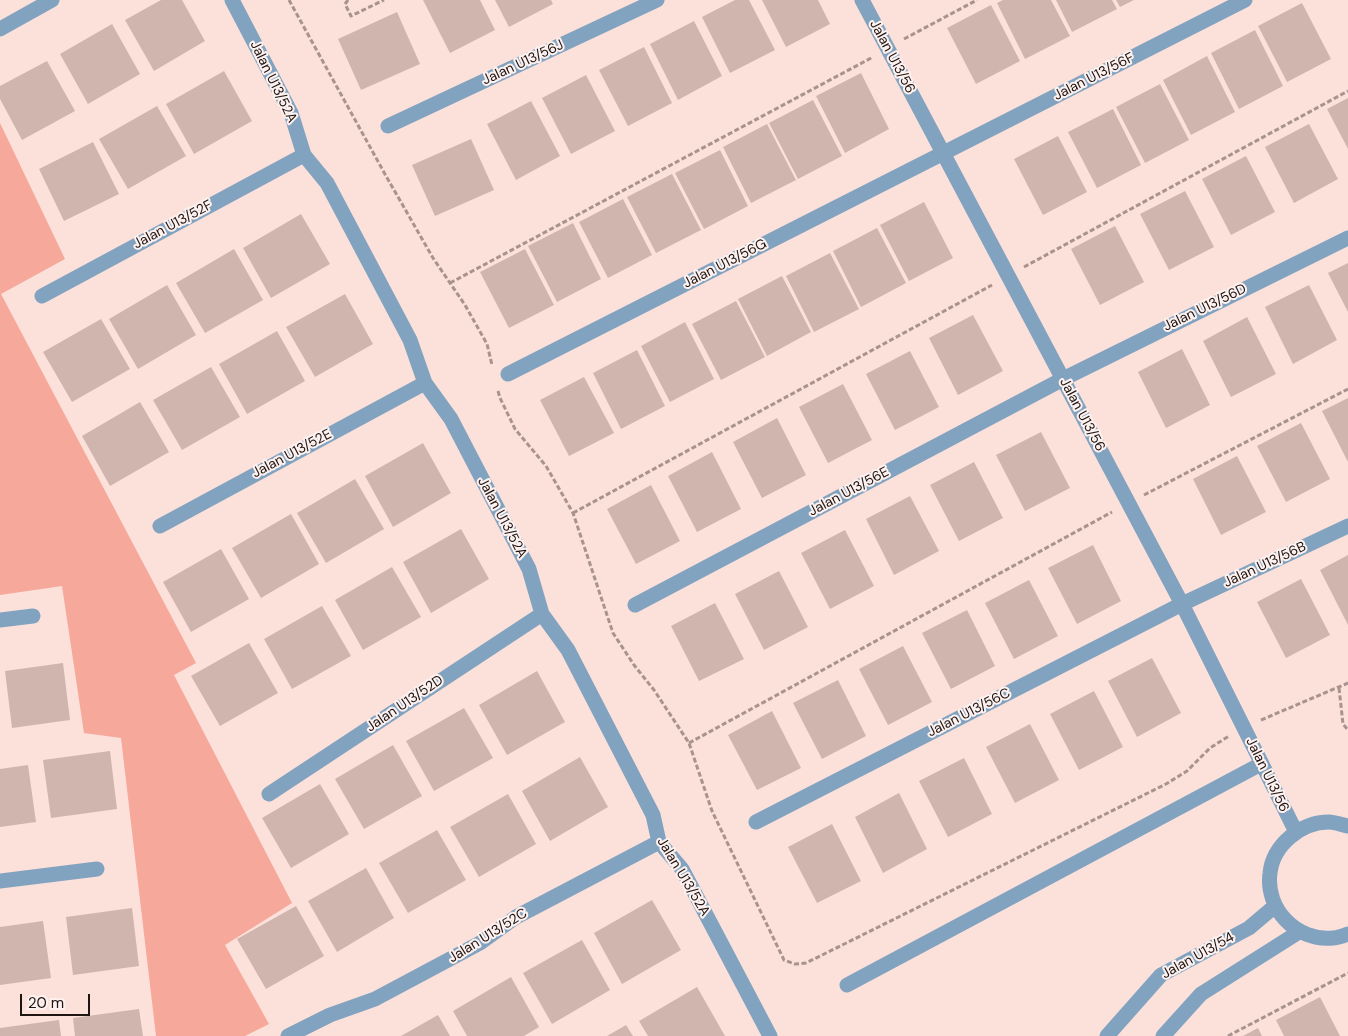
<!DOCTYPE html>
<style>
body{margin:0}
#map{position:relative;width:1348px;height:1036px;overflow:hidden;background:#fce0da;font-family:"DM Sans",sans-serif}
canvas{display:block}
.scale{position:absolute;left:20px;top:994px;width:70px;height:22px;box-sizing:border-box;border:2px solid #1e1412;border-top:0;padding-left:6px;font-size:15px;line-height:18px;white-space:nowrap;color:#1e1412;-webkit-text-stroke:4px #fdf2ef;paint-order:stroke}
</style>
<div id="map">
<canvas width="1348" height="1036"></canvas>
<div class="scale">20 m</div>
</div>
<script>
const ctx = document.querySelector('canvas').getContext('2d');
ctx.lineJoin = 'round';
function paint(path, color) {
  ctx.fillStyle = color;
  ctx.fill(path, 'evenodd');
}
function stroke(path, color, width, dash) {
  ctx.strokeStyle = color;
  ctx.lineWidth = width;
  ctx.lineCap = dash ? 'butt' : 'round';
  ctx.setLineDash(dash || []);
  ctx.stroke(path);
}
function drawText(font, color, halo, rows, align = 'center') {
  ctx.font = font + ' "DM Sans",sans-serif';
  ctx.lineWidth = 4;
  ctx.setLineDash([]);
  ctx.textBaseline = 'middle';
  ctx.strokeStyle = halo;
  ctx.fillStyle = color;
  for (const [text, x, y, turn = 0] of rows) {
    ctx.save();
    ctx.translate(x, y);
    ctx.rotate((+turn || 0) * Math.PI / 180);
    ctx.textAlign = isNaN(turn) ? turn : align;
    if (halo) ctx.strokeText(text, 0, 0);
    ctx.fillText(text, 0, 0);
    ctx.restore();
  }
}
paint(new Path2D(`
 M0 123 65 259 1 294 196 663 174 675 292 903 225 945 269 1024 245 1036H156L121 738 84 733 62 586 0 595Z`), '#f6a89a');
paint(new Path2D(`
 M161 0H182L205 41 154 71 125 20Z
 M423 0H480L495 30 450 53Z
 M495 0H551L553 4 509 27Z
 M735 0H749L775 50 730 73 702 17Z
 M762 0H818L830 24 786 47Z
 M1003 0H1051L1070 36 1025 59 997 3Z
 M1056 0H1112L1117 9 1072 32Z
 M1116 0H1134L1120 7Z
 M1302 3 1331 59 1287 82 1258 26Z
 M991 5 1020 61 976 84 947 28Z
 M397 12 420 64 361 90 338 39Z
 M694 21 722 76 678 100 650 44Z
 M112 24 140 74 88 104 60 54Z
 M1255 30 1283 86 1239 109 1211 53Z
 M644 47 672 103 628 126 599 70Z
 M1207 56 1235 112 1191 135 1163 80Z
 M47 61 75 111 22 140 0 99V86Z
 M224 71 252 121 194 154 166 104Z
 M861 73 889 129 845 153 816 96Z
 M586 75 615 131 571 154 542 98Z
 M1160 84 1189 140 1145 163 1116 107Z
 M1348 98V149L1327 109Z
 M813 100 842 156 798 179 769 123Z
 M531 101 560 156 516 180 487 124Z
 M157 106 186 156 128 189 99 139Z
 M1113 109 1141 165 1097 188 1068 132Z
 M767 124 796 180 751 203 723 147Z
 M1309 124 1338 179 1294 203 1265 147Z
 M1058 136 1087 192 1043 215 1014 159Z
 M471 139 494 190 435 216 412 165Z
 M93 142 119 194 64 221 39 169Z
 M720 150 748 206 704 229 675 173Z
 M1246 156 1275 212 1231 235 1202 179Z
 M672 174 701 230 656 253 627 197Z
 M1185 191 1214 247 1169 270 1140 214Z
 M623 199 652 255 608 278 579 222Z
 M924 202 953 258 909 281 880 225Z
 M301 214 330 264 271 298 243 248Z
 M573 223 601 279 557 302 528 246Z
 M1115 226 1144 282 1100 305 1071 249Z
 M877 228 906 283 861 307 833 251Z
 M234 249 263 300 205 333 176 283Z
 M525 249 554 305 509 328 480 272Z
 M830 253 859 309 814 332 786 276Z
 M1348 263V312L1328 273Z
 M782 276 811 332 767 356 738 299Z
 M167 285 196 335 138 369 109 319Z
 M1309 285 1337 340 1293 364 1265 307Z
 M345 294 373 344 315 377 286 327Z
 M736 301 765 357 721 380 692 324Z
 M973 315 1003 371 958 395 929 338Z
 M1247 317 1276 374 1231 397 1203 341Z
 M101 319 130 369 72 402 43 352Z
 M685 322 714 379 670 402 641 346Z
 M277 331 305 381 247 414 219 364Z
 M1182 349 1210 405 1166 428 1138 372Z
 M637 350 665 406 621 429 593 373Z
 M910 351 939 407 895 430 866 374Z
 M211 367 240 417 182 450 153 400Z
 M584 377 614 433 569 456 540 400Z
 M843 384 872 440 828 463 799 407Z
 M1348 398V462L1322 411Z
 M140 402 169 452 110 486 82 436Z
 M777 418 806 475 762 498 733 442Z
 M1301 423 1330 479 1286 502 1257 446Z
 M1041 432 1070 488 1025 511 996 455Z
 M423 443 451 493 393 527 365 476Z
 M712 452 741 509 697 532 668 476Z
 M1237 456 1266 512 1221 535 1193 479Z
 M974 462 1003 518 959 541 930 485Z
 M355 479 384 529 326 563 297 513Z
 M651 485 680 541 636 564 607 509Z
 M910 496 939 551 894 575 866 519Z
 M291 514 319 564 261 598 232 548Z
 M461 529 489 579 431 613 403 562Z
 M845 530 874 586 830 609 801 553Z
 M1093 545 1121 601 1077 624 1048 568Z
 M221 549 249 599 191 632 163 582Z
 M1348 555V625L1320 570Z
 M392 567 421 617 363 650 335 600Z
 M779 571 808 627 764 650 735 594Z
 M1301 579 1330 635 1286 658 1257 602Z
 M1029 580 1058 636 1014 659 985 603Z
 M715 603 744 659 699 681 671 626Z
 M322 606 351 656 292 689 264 639Z
 M967 610 995 666 951 689 922 633Z
 M249 643 278 693 220 726 191 676Z
 M903 646 932 702 888 725 859 669Z
 M1152 658 1181 713 1137 737 1108 681Z
 M63 663 70 720 12 728 5 671Z
 M537 671 565 722 507 755 479 705Z
 M838 680 866 736 822 759 793 703Z
 M1094 691 1123 747 1079 770 1050 714Z
 M464 708 493 758 434 791 406 741Z
 M772 711 801 768 757 790 728 735Z
 M1030 724 1059 780 1015 803 986 747Z
 M393 745 422 796 364 829 335 779Z
 M110 751 117 809 51 818 43 760Z
 M580 757 608 807 550 841 522 791Z
 M964 758 992 814 948 837 919 781Z
 M28 765 36 822 0 827V769Z
 M320 784 349 834 291 868 262 818Z
 M899 793 927 849 883 873 855 817Z
 M508 794 536 844 479 877 450 827Z
 M832 824 861 881 817 903 788 847Z
 M437 830 466 880 408 913 379 863Z
 M366 868 394 918 337 952 308 901Z
 M652 900 681 950 622 984 594 933Z
 M296 906 324 956 266 989 237 939Z
 M132 908 139 966 73 975 66 917Z
 M43 921 51 978 0 985V927Z
 M582 940 610 990 552 1024 523 973Z
 M511 977 539 1027 524 1036H467L453 1011Z
 M697 987 725 1036H648L639 1021Z
 M1320 997 1340 1036H1284L1276 1020Z
 M139 1009 143 1036H75L73 1018Z
 M438 1015 450 1036H401Z
 M59 1020 61 1036H0V1028Z
 M626 1025 633 1036H607Z
 M1258 1028 1262 1036H1243Z`), '#d0b5af');
stroke(new Path2D(`
 M289 0 386 176 433 258 465 305 487 344 492 365
 M348 0 345 4 351 16 384 0
 M904 39 977 0
 M1024 267 1348 91
 M450 283 873 57
 M498 391 500 398 515 429 546 466 573 513 613 633 634 665 654 690 689 743 712 811 784 960 795 964 806 963 1166 784 1187 771 1210 748 1229 736
 M1144 495 1348 389
 M573 513 992 285
 M1339 688 1343 724 1348 730
 M1261 720 1348 683
 M689 743 1112 512
 M1228 1036 1348 973`), '#a8938e', 3, [5, 2.5]);
stroke(new Path2D(`
 M232 0 291 113 304 155 327 183 410 340 425 383 451 419 529 569 542 614 568 650 653 815 659 842 682 869 770 1036
 M862 0 1182 604 1296 832
 M0 29 52 0
 M388 126 657 0
 M42 296 304 155
 M508 374 1245 0
 M160 526 425 383
 M635 605 1063 379 1348 238
 M0 620 33 616
 M269 794 542 614
 M756 822 1182 604 1348 526
 M1348 826C1342 825 1335 822 1329 822 1301 822 1273 845 1270 873 1265 909 1297 942 1333 938 1338 938 1343 936 1348 934
 M0 881 97 869
 M847 985 1261 764
 M288 1036 330 1015 375 999 480 943 516 917 659 842
 M1107 1036 1161 975 1249 928 1275 906
 M1163 1036 1201 994 1299 932`), '#82a3c0', 15);
drawText('14px', '#1e1412', '#fdf2ef', [
 ["Jalan U13/56",892,57,62],
 ["Jalan U13/56J",523,63,-25],
 ["Jalan U13/56F",1094,77,-27],
 ["Jalan U13/52A",273,82,64],
 ["Jalan U13/52F",173,225,-28],
 ["Jalan U13/56G",725,264,-27],
 ["Jalan U13/56D",1205,308,-26],
 ["Jalan U13/56",1082,415,62],
 ["Jalan U13/52E",292,454,-28],
 ["Jalan U13/56E",849,492,-28],
 ["Jalan U13/52A",502,518,62],
 ["Jalan U13/56B",1265,565,-25],
 ["Jalan U13/52D",405,704,-34],
 ["Jalan U13/56C",969,713,-27],
 ["Jalan U13/56",1267,775,64],
 ["Jalan U13/52A",683,877,59],
 ["Jalan U13/52C",488,936,-32],
 ["Jalan U13/54",1198,956,-29]
]);
</script>
